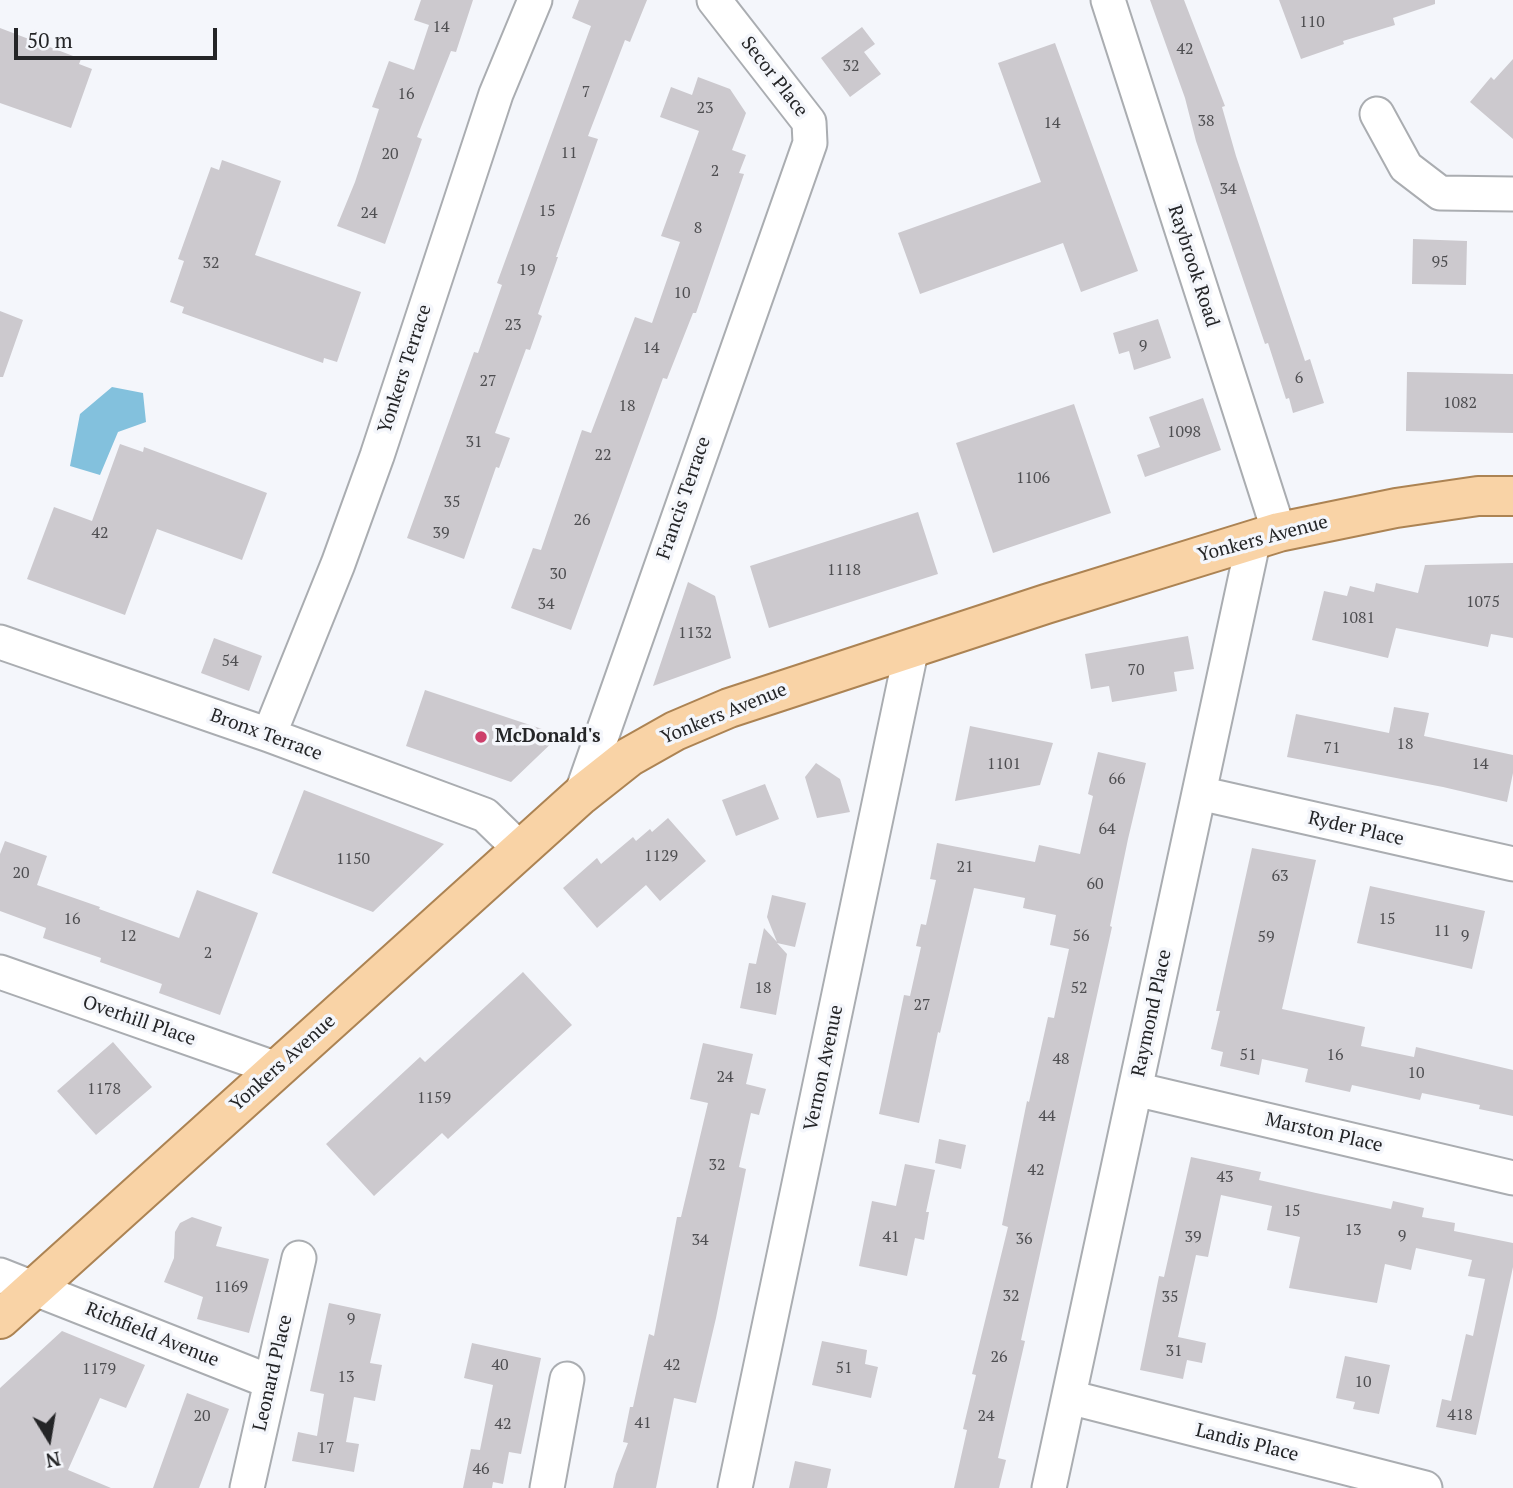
<!DOCTYPE html>
<style>
body{margin:0}
#map{position:relative;width:1513px;height:1488px;overflow:hidden;background:#f4f6fb;font-family:"PT Serif",serif}
canvas{display:block}
.north{position:absolute;left:14px;top:1404px;width:70px;height:70px;-webkit-text-stroke:5px #f4f6fb;paint-order:stroke;rotate:169deg;font-size:19px;font-weight:700;line-height:28px;text-align:center;color:#242527}
.north::after{content:'';display:block;margin:auto;width:24px;height:32px;background:#242527;clip-path:polygon(50% 0,100% 100%,50% 72%,0 100%)}
.scale{position:absolute;left:14px;top:28px;width:203px;height:32px;box-sizing:border-box;border:4px solid #242527;border-top:0;padding-left:9px;font-size:21px;line-height:24px;white-space:nowrap;color:#242527;-webkit-text-stroke:5px #f4f6fb;paint-order:stroke}
</style>
<div id="map">
<canvas width="1513" height="1488"></canvas>
<div class="north">N</div>
<div class="scale">50 m</div>
</div>
<script>
const ctx = document.querySelector('canvas').getContext('2d');
ctx.lineJoin = 'round';
function paint(path, color) {
  ctx.fillStyle = color;
  ctx.fill(path, 'evenodd');
}
function stroke(path, color, width, dash) {
  ctx.strokeStyle = color;
  ctx.lineWidth = width;
  ctx.lineCap = dash ? 'butt' : 'round';
  ctx.setLineDash(dash || []);
  ctx.stroke(path);
}
function drawText(font, color, halo, rows, align = 'center') {
  ctx.font = font + ' "PT Serif",serif';
  ctx.lineWidth = 7;
  ctx.setLineDash([]);
  ctx.textBaseline = 'middle';
  ctx.strokeStyle = halo;
  ctx.fillStyle = color;
  for (const [text, x, y, turn = 0] of rows) {
    ctx.save();
    ctx.translate(x, y);
    ctx.rotate((+turn || 0) * Math.PI / 180);
    ctx.textAlign = isNaN(turn) ? turn : align;
    if (halo) ctx.strokeText(text, 0, 0);
    ctx.fillText(text, 0, 0);
    ctx.restore();
  }
}
paint(new Path2D(`
 M112 387 143 393 146 422 118 432 100 475 70 466 80 414Z`), '#83c1dd');
paint(new Path2D(`
 M421 0H473L456 52 451 51 417 137 422 139 385 244 337 226 355 182 379 109 372 107 389 61 414 70 429 25 414 20Z
 M579 0H647L630 42 625 40 588 136 598 139 556 257H558L538 314 542 316 530 350 526 349 495 433 510 438 499 468 496 467 464 559 407 538 474 352 478 353 502 285 497 283 591 26 572 18Z
 M1150 0H1184L1225 106 1222 107 1236 156 1305 361 1310 359 1324 403 1293 413 1289 398 1286 399 1268 343 1265 344 1196 141 1185 98Z
 M1279 0H1435V4L1393 18 1395 25 1343 41 1344 44 1301 59Z
 M862 27 875 44 864 52 881 74 850 97 821 58Z
 M0 28 81 59 79 64 92 69 71 128 0 103Z
 M1055 43 1138 271 1081 292 1063 243 920 294 898 233 1041 182 998 63Z
 M1513 59V139L1470 102 1491 77 1494 80Z
 M698 77 730 89 746 113 732 150 746 155 739 173 744 174 696 313H693L667 379 663 378 571 630 511 608 533 548 541 550 582 430 591 433 635 317 652 323 680 242 661 236 699 131 660 117 671 87 692 95Z
 M222 160 281 181 255 255 361 292 337 362 324 358 323 363 182 313 184 307 170 302 184 261 178 259 211 167 219 170Z
 M1413 239 1467 241 1466 285 1412 284Z
 M0 311 23 320 3 377H0Z
 M1158 319 1171 358 1134 370 1129 351 1119 354 1113 333Z
 M1407 372 1513 374V433L1406 431Z
 M1203 398 1221 450 1145 477 1137 455 1160 447 1149 417Z
 M1074 404 1111 513 993 553 956 443Z
 M120 444 143 452 144 447 267 493 242 560 157 529 125 615 27 579 54 507 92 521Z
 M918 512 938 574 769 628 750 566Z
 M1513 563V638L1491 634 1488 647 1396 628 1388 658 1312 640 1324 591 1347 596 1350 586 1374 592 1376 583 1418 593 1425 565Z
 M688 582 715 596 731 658 653 686Z
 M1188 636 1194 669 1174 672 1177 691 1112 702 1109 686 1091 689 1085 654Z
 M214 638 262 656 249 691 201 673Z
 M425 690 560 735 511 782 406 746Z
 M1394 707 1429 713 1424 736 1513 755V773L1507 802 1443 787 1287 757 1296 714 1389 733Z
 M970 726 1053 743 1040 785 955 801Z
 M1098 752 1146 763 1128 839 1110 926 1112 927 1021 1340 1025 1341 998 1458 1006 1460 999 1488H954L967 1430 963 1429 976 1375 972 1374 1008 1227 1002 1225 1027 1101 1029 1102 1048 1017 1054 1018 1069 949 1050 945 1056 915 1023 908 1025 898 974 888 940 1033 938 1032 919 1123 879 1114 904 995 910 996 921 947 916 946 921 924 926 925 936 880 930 879 937 843 1035 862 1039 845 1080 854 1093 796 1088 794Z
 M816 763 840 779 850 812 817 818 805 777Z
 M765 784 779 819 736 836 722 800Z
 M304 790 444 844 373 912 272 873Z
 M668 818 706 861 660 901 646 885 597 928 563 888 597 858 601 864 633 837 636 841 650 829 652 832Z
 M5 841 47 856 37 885 100 907 99 909 179 938 197 890 258 913 220 1015 159 993 162 984 100 962 101 958 43 938 46 928 0 911V854Z
 M1252 848 1316 860 1282 1009 1365 1027 1361 1046 1414 1057 1416 1047 1513 1070V1116L1479 1109 1480 1105 1422 1093 1420 1100 1352 1085 1350 1092 1305 1082 1308 1069 1262 1059 1259 1075 1220 1066 1223 1052 1211 1049 1220 1011H1216Z
 M1370 886 1485 911 1472 969 1357 943Z
 M772 895 806 903 795 947 777 943 787 954 776 1015 740 1008 749 963 756 964 764 928 777 942 767 917Z
 M523 972 572 1025 448 1139 442 1133 374 1196 326 1144 420 1057 425 1062Z
 M113 1042 152 1087 96 1135 57 1091Z
 M703 1043 753 1054 746 1084 766 1089 759 1115 751 1113 739 1167 746 1169 716 1318 696 1403 674 1398 656 1488H613L616 1474 628 1443 623 1442 630 1407H633L649 1334 654 1336 677 1217H681L708 1103 690 1099Z
 M939 1139 966 1145 961 1169 935 1163Z
 M1191 1157 1261 1172 1259 1180 1316 1193 1391 1209 1393 1201 1424 1208 1422 1217 1455 1223 1454 1231 1513 1243V1267L1476 1435 1436 1427 1442 1399 1451 1401 1466 1334 1473 1336 1485 1279 1468 1276 1472 1260 1416 1248 1411 1270 1385 1264 1377 1303 1289 1288 1300 1237 1267 1230 1272 1206 1221 1195 1208 1257 1196 1255 1178 1337 1206 1343 1202 1363 1187 1360 1183 1379 1140 1370 1159 1276 1164 1277Z
 M905 1164 935 1170 926 1212H929L924 1240 915 1238 907 1276 859 1266 872 1201 896 1206Z
 M192 1217 222 1227 216 1246 269 1259 249 1333 197 1319 203 1297 164 1282 174 1258 175 1232 180 1223Z
 M329 1303 381 1314 370 1363 382 1365 375 1401 354 1397 346 1442 359 1444 354 1472 292 1461 298 1432 317 1436 324 1394 310 1391Z
 M62 1331 145 1365 126 1408 100 1398 68 1470 111 1488H0V1388Z
 M822 1341 867 1350 865 1364 878 1367 871 1398 812 1385Z
 M472 1343 541 1358 521 1454 509 1452 503 1484 493 1482 492 1488H463L471 1449 480 1450 493 1385 464 1378Z
 M1345 1356 1390 1365 1379 1414 1353 1409 1355 1402 1336 1398Z
 M187 1393 229 1409 199 1488H153Z
 M795 1461 831 1469 827 1488H789Z`), '#ccc9ce');
const minor = new Path2D(`
 M1108 0 1279 532
 M1377 114 1406 167 1440 193 1513 194
 M0 642 269 735 485 815 520 849
 M269 735 338 564 377 456 496 94 535 0
 M1199 793 1513 864
 M581 795 810 143 809 122 714 0
 M0 972 277 1069
 M1135 1089 1513 1178
 M0 1275 271 1382
 M1069 1397 1425 1488
 M247 1488 299 1258
 M547 1488 567 1379
 M735 1488 912 647
 M1049 1488 1254 538`);
const primary = new Path2D(`
 M0 1319 581 795 629 757 675 731 729 708 1046 604 1279 532 1396 508 1478 496H1513`);
stroke(minor, '#aaadb1', 37);
stroke(primary, '#ac8353', 42);
stroke(minor, '#fff', 33);
stroke(primary, '#f9d3a6', 38);
for (const [x, y, r, color] of [
 [481,737,7,"#cd3f6b"]
]) {
  const dot = new Path2D();
  dot.arc(x, y, r, 0, 2 * Math.PI);
  ctx.fillStyle = color;
  ctx.fill(dot);
  stroke(dot, '#f4f6fb', 2.5);
}
drawText('16px', '#4e4e51', null, [
 ["110",1312,22],
 ["14",441,27],
 ["42",1185,49],
 ["32",851,66],
 ["7",586,92],
 ["16",406,94],
 ["23",705,108],
 ["38",1206,121],
 ["14",1052,123],
 ["11",569,153],
 ["20",390,154],
 ["2",715,171],
 ["34",1228,189],
 ["15",547,211],
 ["24",369,213],
 ["8",698,228],
 ["95",1440,262],
 ["32",211,263],
 ["19",527,270],
 ["10",682,293],
 ["23",513,325],
 ["9",1143,346],
 ["14",651,348],
 ["6",1299,378],
 ["27",488,381],
 ["1082",1460,403],
 ["18",627,406],
 ["1098",1184,432],
 ["31",474,442],
 ["22",603,455],
 ["1106",1033,478],
 ["35",452,502],
 ["26",582,520],
 ["42",100,533],
 ["39",441,533],
 ["1118",844,570],
 ["30",558,574],
 ["1075",1483,602],
 ["34",546,604],
 ["1081",1358,618],
 ["1132",695,633],
 ["54",230,661],
 ["70",1136,670],
 ["18",1405,744],
 ["71",1332,748],
 ["1101",1004,764],
 ["14",1480,764],
 ["66",1117,779],
 ["64",1107,829],
 ["1129",661,856],
 ["1150",353,859],
 ["21",965,867],
 ["20",21,873],
 ["63",1280,876],
 ["60",1095,884],
 ["16",72,919],
 ["15",1387,919],
 ["11",1442,931],
 ["12",128,936],
 ["56",1081,936],
 ["9",1465,936],
 ["59",1266,937],
 ["2",208,953],
 ["18",763,988],
 ["52",1079,988],
 ["27",922,1005],
 ["51",1248,1055],
 ["16",1335,1055],
 ["48",1061,1059],
 ["10",1416,1073],
 ["24",725,1077],
 ["1178",104,1089],
 ["1159",434,1098],
 ["44",1047,1116],
 ["32",717,1165],
 ["42",1036,1170],
 ["43",1225,1177],
 ["15",1292,1211],
 ["13",1353,1230],
 ["9",1402,1236],
 ["41",891,1237],
 ["39",1193,1237],
 ["36",1024,1239],
 ["34",700,1240],
 ["1169",231,1287],
 ["32",1011,1296],
 ["35",1170,1297],
 ["9",351,1319],
 ["31",1174,1351],
 ["26",999,1357],
 ["40",500,1365],
 ["42",672,1365],
 ["51",844,1368],
 ["1179",99,1369],
 ["13",346,1377],
 ["10",1363,1382],
 ["418",1460,1415],
 ["20",202,1416],
 ["24",986,1416],
 ["41",643,1423],
 ["42",503,1424],
 ["17",326,1448],
 ["46",481,1469]
]);
drawText('19px', '#242527', '#f4f6fb', [
 ["Secor Place",774,77,52],
 ["Raybrook Road",1193,266,72],
 ["Yonkers Terrace",405,369,-72],
 ["Francis Terrace",684,498,-71],
 ["Yonkers Avenue",1263,539,-15],
 ["Yonkers Avenue",724,714,-22],
 ["Bronx Terrace",266,735,20],
 ["Ryder Place",1356,829,13],
 ["Raymond Place",1152,1013,-78],
 ["Overhill Place",139,1021,19],
 ["Yonkers Avenue",283,1063,-42],
 ["Vernon Avenue",824,1068,-78],
 ["Marston Place",1324,1133,13],
 ["Richfield Avenue",152,1335,22],
 ["Leonard Place",273,1373,-77],
 ["Landis Place",1247,1443,14]
]);
drawText('bold 19px', '#242527', '#f4f6fb', [
 ["McDonald's",495,737]
], 'left');
</script>
